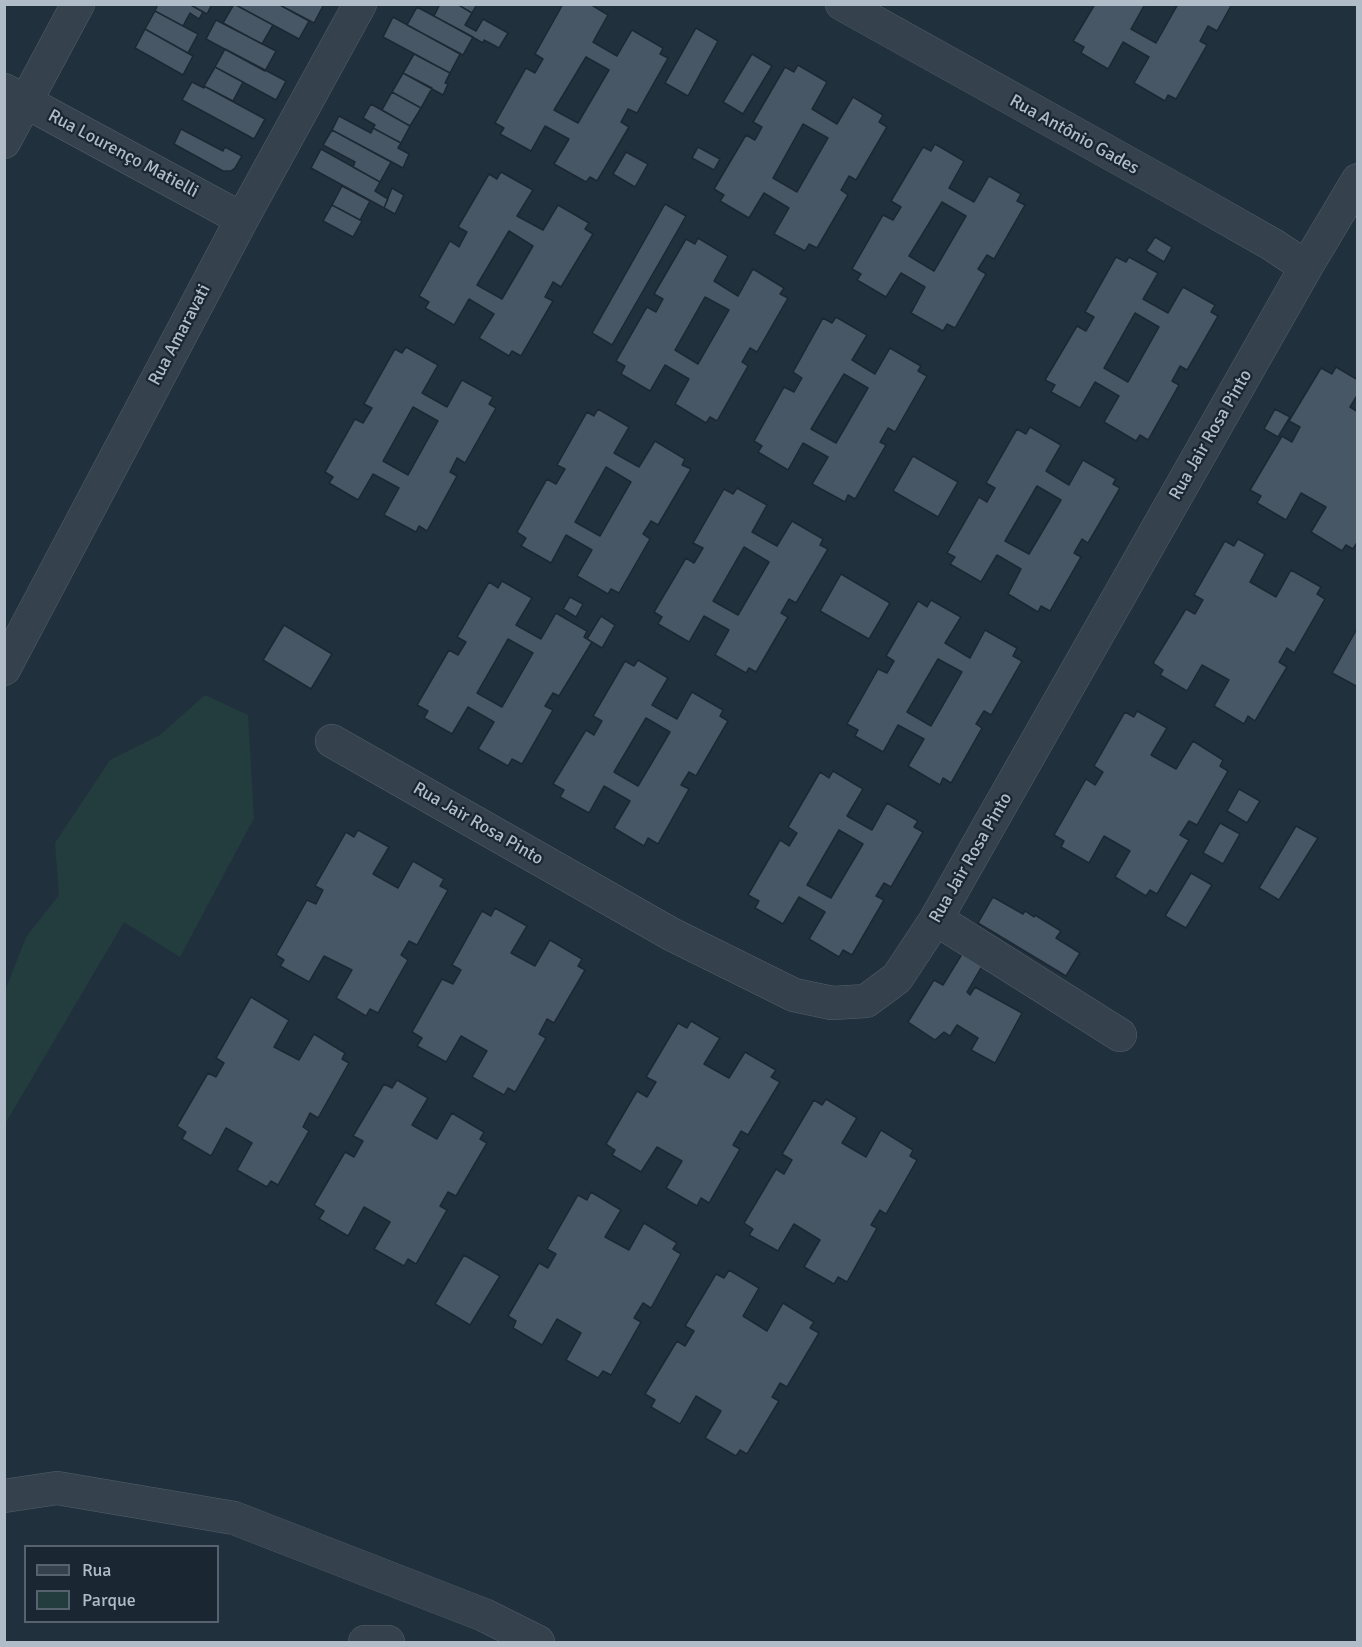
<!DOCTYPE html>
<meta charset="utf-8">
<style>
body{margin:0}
#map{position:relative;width:1362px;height:1647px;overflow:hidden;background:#21303d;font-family:Signika,sans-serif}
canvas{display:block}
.frame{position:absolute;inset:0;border:6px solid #b0bcc8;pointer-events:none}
.legend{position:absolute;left:24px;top:1545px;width:195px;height:78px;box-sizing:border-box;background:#1a2631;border:2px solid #56626d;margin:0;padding:8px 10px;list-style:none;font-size:18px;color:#b0bcc8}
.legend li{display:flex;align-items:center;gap:12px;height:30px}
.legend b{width:30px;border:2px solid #56626d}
</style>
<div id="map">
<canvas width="1362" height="1647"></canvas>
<div class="frame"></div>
<ul class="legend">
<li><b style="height:8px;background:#35414d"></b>Rua</li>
<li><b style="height:16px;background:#233d3e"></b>Parque</li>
</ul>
</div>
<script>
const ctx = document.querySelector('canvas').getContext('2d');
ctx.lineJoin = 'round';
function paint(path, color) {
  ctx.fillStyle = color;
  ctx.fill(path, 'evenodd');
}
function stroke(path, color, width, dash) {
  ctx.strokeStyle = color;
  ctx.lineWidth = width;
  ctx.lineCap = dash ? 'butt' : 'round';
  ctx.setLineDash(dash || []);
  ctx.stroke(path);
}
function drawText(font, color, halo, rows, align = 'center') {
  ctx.font = font + ' Signika,sans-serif';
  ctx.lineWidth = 4.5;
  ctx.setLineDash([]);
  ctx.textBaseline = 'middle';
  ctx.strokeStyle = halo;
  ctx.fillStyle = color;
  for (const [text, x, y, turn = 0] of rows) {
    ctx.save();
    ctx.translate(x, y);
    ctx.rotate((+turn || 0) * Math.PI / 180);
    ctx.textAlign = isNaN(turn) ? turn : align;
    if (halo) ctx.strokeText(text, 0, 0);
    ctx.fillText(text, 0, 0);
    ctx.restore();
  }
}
paint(new Path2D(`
 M205 695 248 715 254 818 180 957 124 922 5 1124V991L26 937 59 895 55 843 110 760 160 735Z`), '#233d3e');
const building = new Path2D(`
 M158 4H189L203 12 199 19 190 13 183 26 155 11Z
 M189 4H212L207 14Z
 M234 4 273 25 262 44 223 23Z
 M234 4H278L309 21 299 39Z
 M278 4H324L314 23Z
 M440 4H457L472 13 465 25 476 31 483 19 508 33 499 48 484 40 483 43 434 16Z
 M457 4H477L472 13Z
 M563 4H590L608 15 593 42 617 56 632 30 663 48 660 54 668 58 637 113 628 109 621 122 629 127 597 181 590 177 586 182 554 164 569 139 545 126 531 151 500 134 504 128 495 123 526 68 535 73 543 59 535 54ZM586 57 609 70 578 123 554 110Z
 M1095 4H1145L1131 29 1156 43 1178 4H1232L1217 31 1208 26 1200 41 1207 45 1176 99 1168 95 1165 101 1134 83 1149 57 1123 42 1108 69 1081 53 1084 47 1073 41Z
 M417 7 473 37 463 55 407 25Z
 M155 11 198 34 188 53 145 29Z
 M393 17 460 54 450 73 383 37Z
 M216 20 276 51 265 71 206 39Z
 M696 28 718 41 688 96 665 83Z
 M145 29 193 56 183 75 135 48Z
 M225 49 286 81 276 100 215 67Z
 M414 54 450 73 445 83 448 84 443 95 403 73Z
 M752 54 772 66 743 114 723 102Z
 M798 65 827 82 812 109 837 124 853 97 883 115 879 122 887 127 856 180 849 176 841 190 848 195 817 248 809 244 805 251 774 234 789 208 764 193 749 218 720 201 724 195 714 189 746 135 755 140 762 127 753 122 785 67 794 72ZM803 124 828 138 797 192 773 178Z
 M215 67 243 82 233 101 204 86Z
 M403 73 432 88 421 108 392 92Z
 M192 82 204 88V86L265 119 254 139 182 100Z
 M392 92 421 108 410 126 382 110Z
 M371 104 410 126 401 143 373 128 375 125 363 118Z
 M339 116 371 133 373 128 401 143 398 148 409 154 403 168 332 130Z
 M181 129 223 151 225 147 242 156 235 168 231 171H223L174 144Z
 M332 130 391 162 380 182 353 167 355 162 323 145Z
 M935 144 964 161 949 188 974 202 989 176 1021 194 1017 201 1025 205 994 259 987 255 978 269 986 274 955 328 947 324 943 331 911 313 925 287 901 273 886 297 857 280 861 274 852 269 883 215 893 220 901 207 891 201 923 147 931 151ZM942 202 966 216 934 271 909 256Z
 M698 147 720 159 714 170 692 158Z
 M321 149 380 182 375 191 388 199 384 208 311 168Z
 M626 152 648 164 635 187 613 174Z
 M501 172 533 190 517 216 543 230 558 205 589 223 585 229 593 234 561 287 553 282 545 297 553 301 521 356 512 351 509 356 479 338 494 314 469 299 454 325 425 308 429 302 419 296 450 241 459 247 467 232 458 227 489 174 497 179ZM509 231 533 246 502 299 477 285Z
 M342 186 370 201 360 220 332 205Z
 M392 188 404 195 395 214 384 208Z
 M665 204 686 216 612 345 592 333Z
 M332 205 362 221 353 237 323 221Z
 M1155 237 1172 247 1164 262 1146 251Z
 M698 238 728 256 714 281 738 296 753 269 784 288 780 294 788 298 757 352 750 348 742 362 748 366 717 421 710 417 706 423 675 404 689 379 665 365 650 391 621 374 625 366 616 361 647 307 656 312 663 299 654 294 686 239 695 244ZM705 297 729 310 698 364 675 350Z
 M1116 257 1126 262 1129 257 1158 273 1143 299 1168 313 1183 287 1215 305 1211 312 1218 316 1187 370 1180 366 1172 381 1179 385 1148 440 1140 435 1136 441 1104 422 1119 396 1095 382 1080 408 1051 392 1055 385 1045 380 1077 326 1086 331 1094 317 1085 312ZM1135 313 1159 327 1128 382 1104 368Z
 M836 317 867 335 852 360 875 374 890 348 921 366 918 371 927 376 895 432 888 428 880 442 886 445 855 499 848 495 845 502 812 484 828 457 803 443 788 470 758 452 762 446 754 441 784 387 794 392 802 378 793 372 823 318 832 323ZM844 374 868 388 836 443 811 429Z
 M406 347 438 365 422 393 447 407 462 380 493 397 489 404 496 408 465 463 457 458 450 472 457 476 427 531 419 526 416 532 384 515 399 488 373 474 358 500 329 483 333 477 325 472 355 419 363 423 372 408 364 404 395 349 402 353ZM413 407 438 421 408 475 383 461Z
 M1336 367 1358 380V394L1350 407 1358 412V541L1353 549 1346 545 1342 551 1311 532 1326 507 1301 493 1286 520 1257 503 1261 496 1250 490 1282 436 1292 442 1300 427 1289 421 1321 368 1332 374Z
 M598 409 629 427 614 453 639 467 655 441 685 459 682 465 691 469 658 525 651 521 643 534 650 539 619 593 611 589 608 594 577 576 592 550 566 535 551 563 521 546 526 538 517 532 547 479 556 484 565 469 557 465 587 412 594 416ZM606 467 631 482 600 536 575 522Z
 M1275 409 1290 417 1278 437 1264 429Z
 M1030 427 1061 445 1046 471 1069 485 1083 460 1116 479 1113 484 1120 488 1088 543 1082 539 1074 553 1081 557 1050 611 1041 606 1038 612 1008 594 1021 569 997 555 981 582 950 564 955 557 947 553 979 497 987 502 995 488 986 483 1017 429 1026 434ZM1037 486 1061 500 1029 554 1005 541Z
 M913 456 958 482 938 517 893 491Z
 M737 488 767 505 752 532 777 546 792 521 823 539 820 545 828 549 796 603 789 599 781 613 788 617 756 672 749 668 746 673 715 655 729 630 704 616 689 642 658 624 662 617 654 612 686 558 694 563 703 548 693 543 724 489 733 494ZM744 547 769 562 738 615 713 601Z
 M1238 539 1265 554 1250 582 1276 597 1291 570 1321 587 1317 594 1325 599 1294 653 1287 648 1279 662 1287 667 1255 721 1248 716 1244 724 1214 706 1229 680 1202 665 1187 691 1160 675 1163 670 1153 663 1186 609 1195 614 1203 600 1194 595 1225 541 1234 546Z
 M841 574 890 603 869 639 820 611Z
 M502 581 532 598 516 625 541 639 556 613 587 631 584 637 592 642 559 696 553 693 545 706 553 710 522 764 512 759 508 766 478 749 494 722 468 707 452 734 424 718 428 711 417 705 449 650 458 655 466 642 457 637 489 582 498 588ZM508 639 533 653 502 707 477 693Z
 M570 597 583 604 576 617 563 609Z
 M931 600 961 617 945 643 970 658 985 630 1017 648 1013 656 1022 661 991 715 984 711 976 724 982 728 951 783 943 778 940 785 908 766 924 739 898 725 883 752 855 736 858 730 847 724 878 669 887 673 894 661 886 656 918 601 927 607ZM938 659 962 672 931 726 907 712Z
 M601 616 615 625 602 648 587 639Z
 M284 625 332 654 311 689 263 660Z
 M1358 627V687L1332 673Z
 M638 660 668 678 652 705 677 719 692 692 723 710 720 716 728 721 696 776 689 772 681 785 689 789 658 844 648 838 644 846 614 828 630 801 604 786 589 813 560 797 564 790 553 784 586 730 594 735 602 721 593 716 625 661 634 666ZM646 718 670 732 638 786 614 772Z
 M1137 711 1167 728 1151 755 1176 769 1193 741 1223 760 1220 766 1228 771 1197 825 1189 821 1180 835 1189 840 1157 894 1150 890 1146 896 1115 877 1130 851 1104 836 1089 863 1061 847 1064 841 1054 835 1086 779 1095 785 1103 772 1094 766 1125 712 1134 717Z
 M833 771 863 789 847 816 872 830 887 803 918 821 914 827 923 832 891 887 884 883 876 896 884 900 852 955 843 950 839 957 809 939 825 912 799 897 783 924 755 908 759 901 748 895 780 840 789 846 797 833 788 827 820 772 829 778ZM839 830 863 844 831 898 807 885Z
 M1239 789 1260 801 1247 823 1227 811Z
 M1220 823 1240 834 1223 864 1203 853Z
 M1296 826 1318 838 1279 900 1259 888Z
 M358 830 389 847 373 874 398 888 413 861 444 879 440 886 448 890 417 945 409 941 401 955 408 960 378 1013 370 1009 366 1016 336 998 352 970 324 956 309 982 280 966 284 960 276 955 307 900 316 904 323 890 315 886 346 832 354 837Z
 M1191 873 1212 885 1186 928 1165 916Z
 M993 897 1023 914 1025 911 1034 917 1035 915 1061 931 1056 938 1080 953 1066 976 978 923Z
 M495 908 527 926 511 953 535 966 550 940 582 959 578 966 585 970 554 1023 547 1019 539 1034 546 1038 515 1092 508 1088 504 1095 472 1077 487 1051 461 1036 446 1062 417 1046 422 1038 412 1032 442 979 453 984 461 970 452 965 482 911 491 916Z
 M962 954 982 966 967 992 970 995 975 987 1022 1013 995 1063 971 1050 978 1038 957 1025 950 1036 944 1032 935 1040 908 1022 934 980 943 985Z
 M251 997 289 1020 274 1047 299 1060 314 1034 345 1053 342 1059 349 1063 318 1118 310 1113 303 1127 309 1131 278 1185 271 1181 267 1187 237 1170 252 1143 226 1128 211 1156 182 1139 186 1132 177 1126 208 1073 216 1077 224 1063 216 1058Z
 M691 1021 720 1038 704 1064 729 1078 745 1052 776 1070 771 1077 780 1082 748 1135 741 1131 733 1145 740 1149 709 1203 701 1198 697 1206 666 1188 682 1161 657 1147 641 1172 612 1155 615 1150 606 1144 637 1091 647 1097 656 1082 646 1077 678 1023 687 1028Z
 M397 1080 428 1098 412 1125 437 1139 452 1113 484 1132 480 1139 487 1143 456 1196 448 1192 440 1206 447 1210 416 1264 408 1259 404 1266 374 1249 390 1222 364 1207 348 1236 319 1219 324 1211 314 1205 345 1152 354 1157 363 1141 353 1136 384 1084 392 1088Z
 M826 1099 857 1118 842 1143 866 1157 881 1130 913 1150 910 1156 917 1160 886 1214 880 1210 871 1225 877 1228 847 1282 838 1277 834 1284 804 1267 820 1240 794 1224 778 1251 749 1235 753 1229 744 1223 776 1169 784 1174 792 1160 782 1154 814 1100 822 1105Z
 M591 1192 621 1210 605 1237 629 1250 644 1223 677 1243 673 1249 681 1254 651 1308 643 1303 634 1318 641 1322 611 1375 603 1371 598 1378 566 1360 581 1333 557 1319 542 1345 513 1328 516 1321 508 1316 539 1263 548 1268 556 1254 547 1249 578 1195 587 1200Z
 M464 1255 500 1276 470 1325 435 1304Z
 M729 1270 759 1288 743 1316 767 1331 783 1303 814 1322 810 1328 819 1333 787 1387 780 1383 772 1397 779 1401 747 1454 740 1450 736 1456 705 1438 721 1411 696 1396 680 1424 651 1407 655 1400 645 1394 677 1341 685 1346 694 1331 685 1326 716 1274 724 1278Z`);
paint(building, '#475766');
stroke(building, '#1c2833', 1.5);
const minor = new Path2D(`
 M842 4 1194 200 1273 245 1306 267
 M4 90 242 219
 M4 142 78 4
 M4 669 242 219 360 4
 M332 741 671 934 794 995 832 1003 866 1001 897 978 936 919 1306 267 1358 180
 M936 919 1120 1035
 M4 1496 57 1488 234 1518 484 1615 538 1642
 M365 1642H388`);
stroke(minor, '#535f6a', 34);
stroke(minor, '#35414d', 33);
drawText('18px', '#b0bcc8', '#1a2631', [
 ["Rua Antônio Gades",1074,135,29],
 ["Rua Lourenço Matielli",123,154,28],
 ["Rua Amaravati",180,335,-62],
 ["Rua Jair Rosa Pinto",1211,435,-60],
 ["Rua Jair Rosa Pinto",478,824,30],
 ["Rua Jair Rosa Pinto",971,858,-60]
]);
</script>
